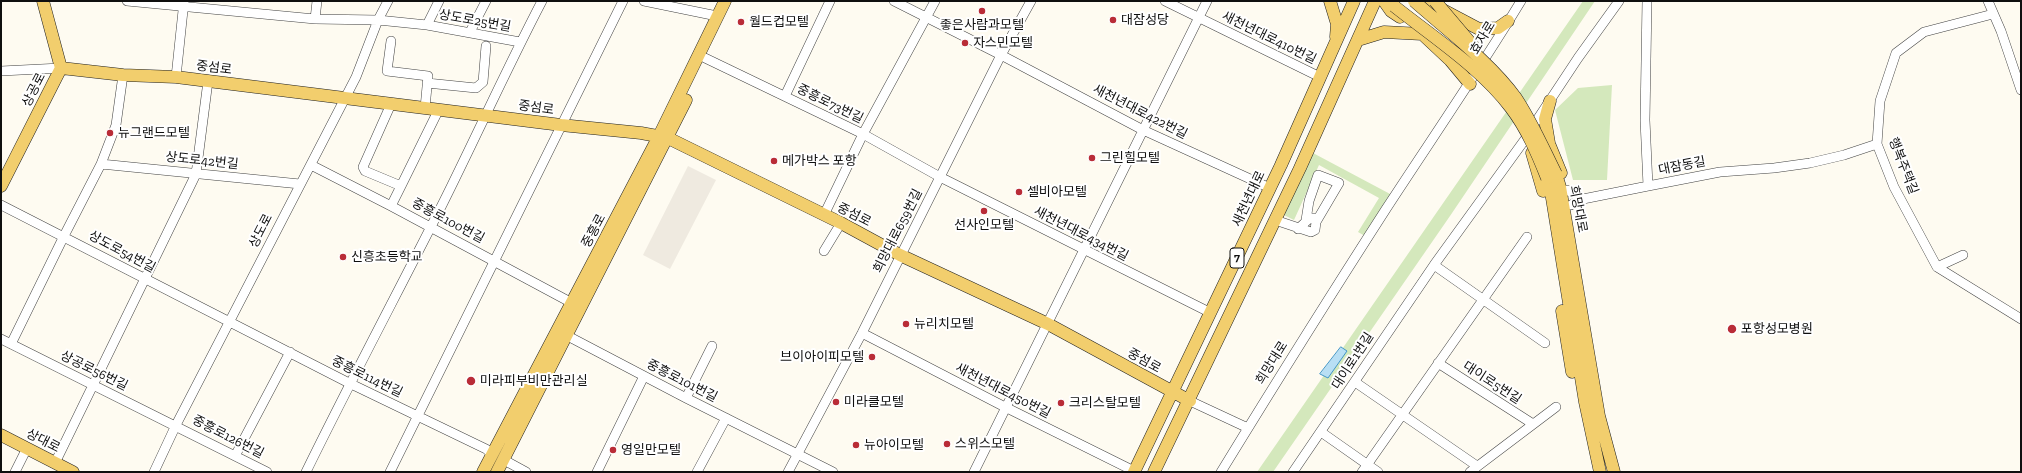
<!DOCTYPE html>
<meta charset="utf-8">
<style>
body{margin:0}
#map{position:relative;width:2022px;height:473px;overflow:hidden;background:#fefbf1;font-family:"Zilla Slab",serif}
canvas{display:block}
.frame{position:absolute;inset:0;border:2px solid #0f0f0f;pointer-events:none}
</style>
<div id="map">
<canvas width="2022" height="473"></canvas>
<div class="frame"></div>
</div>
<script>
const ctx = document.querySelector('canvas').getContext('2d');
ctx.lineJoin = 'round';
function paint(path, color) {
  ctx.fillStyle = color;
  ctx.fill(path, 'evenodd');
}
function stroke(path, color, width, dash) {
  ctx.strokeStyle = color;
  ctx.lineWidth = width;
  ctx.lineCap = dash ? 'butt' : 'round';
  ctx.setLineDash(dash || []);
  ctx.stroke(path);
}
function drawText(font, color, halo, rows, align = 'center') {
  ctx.font = font + ' "Zilla Slab","Noto Sans KR",serif';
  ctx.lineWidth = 4;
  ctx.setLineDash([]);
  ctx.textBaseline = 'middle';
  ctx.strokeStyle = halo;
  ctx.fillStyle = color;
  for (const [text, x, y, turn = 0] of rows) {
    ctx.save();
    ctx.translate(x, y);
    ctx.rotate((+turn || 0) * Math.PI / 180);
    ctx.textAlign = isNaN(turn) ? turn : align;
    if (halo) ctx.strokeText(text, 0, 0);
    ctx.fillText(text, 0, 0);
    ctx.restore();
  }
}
paint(new Path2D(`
 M1583 1H1595L1450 216 1273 472H1257Z
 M1612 85 1607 180H1573L1555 110 1578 88Z
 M1313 153 1392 195 1365 236 1358 232 1379 198 1319 165 1294 220 1284 215Z`), '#d4e8bc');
paint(new Path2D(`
 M688 166 716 180 670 269 643 255Z`), '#efeae0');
const water = new Path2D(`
 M1341 347 1347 351 1328 378 1320 374Z`);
paint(water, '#b8dff4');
stroke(water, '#4296c7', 1);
const minor = new Path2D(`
 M127 1 315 19 378 20 427 25 520 42
 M644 1 717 16
 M894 1 1001 55 1143 130 1270 188
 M1165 1 1320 77
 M1647 1 1645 120 1648 186 1720 172 1774 168 1810 163 1844 155 1877 144
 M1988 1 2001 31 2021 90
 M1993 14 1924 32 1896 53 1880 101 1877 144 1894 187 1937 267 2021 319
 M315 19 317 1
 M427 25 439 1
 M470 32 486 1
 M391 41 387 71 428 76 425 108
 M705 58 863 134 940 177 1211 313
 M1 71 61 68
 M176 77 184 1
 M427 83 476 88 483 82 486 46
 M785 96 830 1
 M391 104 363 167 365 171 401 186 439 109
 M1535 123 1578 58 1619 1
 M101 164 300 184
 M311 165 391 206 572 303
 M1567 190 1583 199
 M1 205 349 383 486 449 492 454
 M1571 205 1583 199 1648 186
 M391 206 401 186
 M824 215 863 134 935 1
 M1275 220 1311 232 1315 230 1316 222 1314 218H1310L1298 229
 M1306 220 1309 201 1318 175 1339 183 1316 222
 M824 251 841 223
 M1434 265 1545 343
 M1937 267 1963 255
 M562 333 686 398 833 472
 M862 333 1003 406 1134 471
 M1 339 267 472
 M11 344 64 236 101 164 116 125 123 75
 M1438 363 1533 424
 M1355 382 1477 466
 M686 398 712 346
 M1190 401 1248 428
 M1321 432 1378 472
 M235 456 290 352
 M504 460 526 472
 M55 463 196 174 208 81
 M15 472 27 448
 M154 472 176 425 356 77 378 20 388 1
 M306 472C350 382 397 294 442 205 476 137 507 68 542 1
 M390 472 623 1
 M597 472 644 376
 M697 472 726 418
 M788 472 862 333 1001 55 1031 1
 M974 472 1207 1
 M1221 472C1275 384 1330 296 1386 209 1431 140 1478 72 1521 1
 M1293 472 1434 265 1526 138
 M1362 472 1527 237
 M1470 472 1556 407`);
const major = new Path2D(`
 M1330 1 1337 24 1336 37
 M1384 1 1391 11 1400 17
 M1426 1 1479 29 1498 28 1508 21
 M1418 30 1450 60 1470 84
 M1358 40 1384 32 1422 34
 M61 68 123 75 176 77 561 125 641 133 668 138 841 223 900 255 1048 324 1190 401
 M1541 134 1550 146 1561 173
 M1549 143 1545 119 1550 101
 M1532 153 1543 191
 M1556 174 1560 187 1599 416 1614 472
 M1547 178 1552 198 1585 402 1600 472
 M1 186 61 68 43 1
 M1562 311 1572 372
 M1 435 73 472
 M483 472 659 136 725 1
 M497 472 686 100
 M1134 472 1281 165 1354 1
 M1154 472 1300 168 1375 1`);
stroke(minor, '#424242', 10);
stroke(major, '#202020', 13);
stroke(minor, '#fff', 9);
stroke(major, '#f2ce6d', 12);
const majorBridge = new Path2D(`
 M1414 1C1448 31 1490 62 1516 98 1532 122 1543 148 1556 174
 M1435 1 1474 47
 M1394 6C1433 37 1481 68 1511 108 1527 129 1537 153 1547 178`);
stroke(majorBridge, '#202020', 13, []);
stroke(majorBridge, '#f2ce6d', 12);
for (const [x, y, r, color] of [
 [982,11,4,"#b92c37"],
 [1113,20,4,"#b92c37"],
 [741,22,4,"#b92c37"],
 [965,43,4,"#b92c37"],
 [110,133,4,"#b92c37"],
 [1092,158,4,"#b92c37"],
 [774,161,4,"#b92c37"],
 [1019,192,4,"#b92c37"],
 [984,211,4,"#b92c37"],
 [343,257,4,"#b92c37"],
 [906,324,4,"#b92c37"],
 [1732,329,5,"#b92c37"],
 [872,357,4,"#b92c37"],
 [471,381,5,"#b92c37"],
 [836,402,4,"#b92c37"],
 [1061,403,4,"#b92c37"],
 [947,444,4,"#b92c37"],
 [856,445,4,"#b92c37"],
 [613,450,4,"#b92c37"]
]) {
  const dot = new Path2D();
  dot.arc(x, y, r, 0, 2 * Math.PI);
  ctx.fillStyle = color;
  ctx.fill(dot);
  stroke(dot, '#fff', 1.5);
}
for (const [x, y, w] of [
 [1237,258,14]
]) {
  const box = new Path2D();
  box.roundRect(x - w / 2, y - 10, w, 20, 3);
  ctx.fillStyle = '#fff';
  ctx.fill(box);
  stroke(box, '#0f0f0f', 1);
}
drawText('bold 12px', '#0f0f0f', null, [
 ["7",1237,258]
]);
drawText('13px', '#0f0f0f', '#fff', [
 ["대잠성당",1121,20],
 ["월드컵모텔",749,22],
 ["좋은사람과모텔",982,25,"center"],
 ["자스민모텔",973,43],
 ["뉴그랜드모텔",118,133],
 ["그린힐모텔",1100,158],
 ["메가박스 포항",782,161],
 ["셀비아모텔",1027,192],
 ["선사인모텔",984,225,"center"],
 ["신흥초등학교",351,257],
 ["뉴리치모텔",914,324],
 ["포항성모병원",1741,329],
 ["브이아이피모텔",864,357,"right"],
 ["미라피부비만관리실",480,381],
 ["미라클모텔",844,402],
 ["크리스탈모텔",1069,403],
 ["스위스모텔",955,444],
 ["뉴아이모텔",864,445],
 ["영일만모텔",621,450]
], 'left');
drawText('13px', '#0f0f0f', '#fff', [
 ["상도로25번길",475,21,10],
 ["새천년대로410번길",1269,38,26],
 ["효자로",1483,38,-59],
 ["중섬로",214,68,7],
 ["상공로",34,90,-63],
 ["중흥로73번길",830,104,26],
 ["중섬로",536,108,8],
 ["새천년대로422번길",1140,112,27],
 ["상도로42번길",202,161,6],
 ["대잠동길",1682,166,-11],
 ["행복주택길",1903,166,69],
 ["새천년대로",1249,199,-65],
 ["희망대로",1578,209,79],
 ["중섬로",854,215,27],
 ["중흥로100번길",448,221,28],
 ["상도로",261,231,-63],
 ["중흥로",594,231,-62],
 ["희망대로659번길",898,231,-63],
 ["새천년대로434번길",1081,234,27],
 ["상도로54번길",122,252,28],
 ["중섬로",1144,361,29],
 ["대이로1번길",1353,361,-57],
 ["희망대로",1272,363,-58],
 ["상공로56번길",94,371,26],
 ["중흥로114번길",367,377,26],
 ["중흥로101번길",682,381,27],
 ["대이로5번길",1492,383,33],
 ["새천년대로450번길",1003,391,27],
 ["중흥로126번길",228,437,27],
 ["상대로",43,441,27]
]);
</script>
